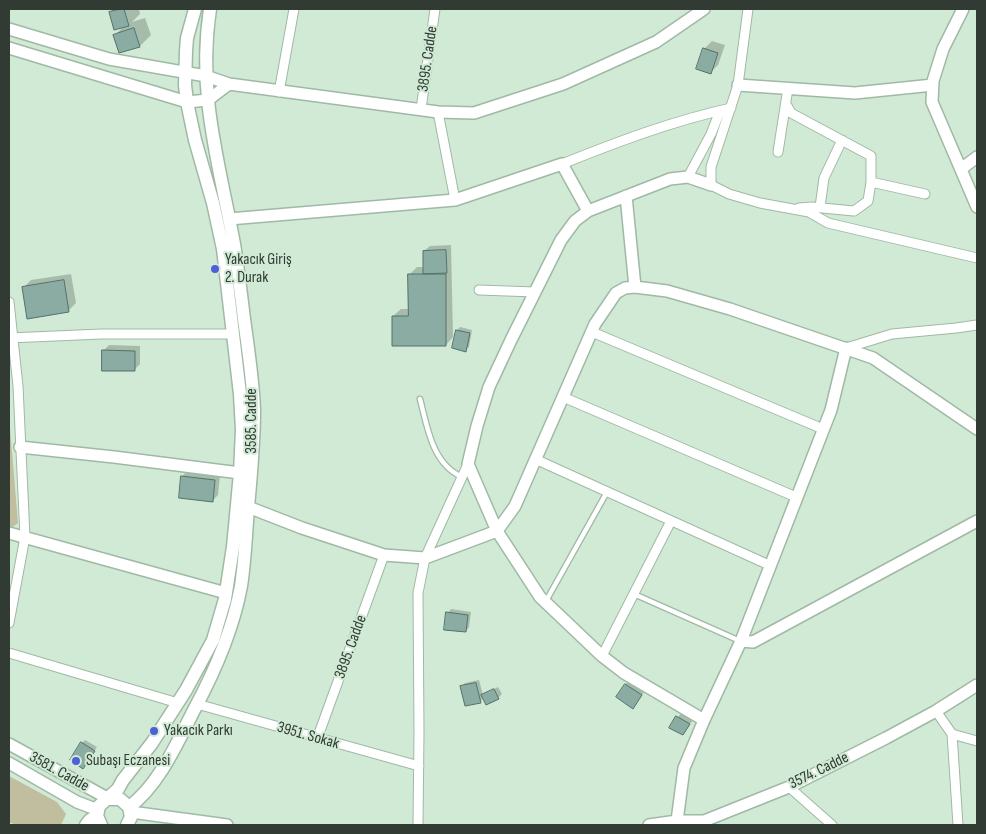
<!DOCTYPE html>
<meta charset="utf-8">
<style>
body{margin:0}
#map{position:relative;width:986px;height:834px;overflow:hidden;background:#d0ead5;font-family:"Sofia Sans Condensed",sans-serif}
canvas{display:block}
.frame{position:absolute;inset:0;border:10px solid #313b33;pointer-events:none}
</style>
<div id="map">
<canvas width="986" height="834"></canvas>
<div class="frame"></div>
</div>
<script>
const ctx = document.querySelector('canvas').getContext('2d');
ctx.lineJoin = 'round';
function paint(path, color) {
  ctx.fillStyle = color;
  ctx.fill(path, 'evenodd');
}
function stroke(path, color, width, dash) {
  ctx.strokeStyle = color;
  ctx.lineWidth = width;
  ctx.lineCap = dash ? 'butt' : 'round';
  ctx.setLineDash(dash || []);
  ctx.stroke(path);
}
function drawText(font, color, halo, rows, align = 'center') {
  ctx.font = font + ' "Sofia Sans Condensed",sans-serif';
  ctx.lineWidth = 4;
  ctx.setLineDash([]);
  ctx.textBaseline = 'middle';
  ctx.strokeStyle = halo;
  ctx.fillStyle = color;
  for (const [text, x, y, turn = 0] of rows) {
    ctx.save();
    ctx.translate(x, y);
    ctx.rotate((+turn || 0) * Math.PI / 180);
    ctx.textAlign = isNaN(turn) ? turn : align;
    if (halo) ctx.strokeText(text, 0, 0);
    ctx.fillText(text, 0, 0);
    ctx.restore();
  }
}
paint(new Path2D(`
 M9 416 18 523 10 529 9 528Z
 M9 776 57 802 66 814 61 825H16L9 822Z`), '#c1be9f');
paint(new Path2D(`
 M114 9H139L140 14 132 22 145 18 151 35 140 46 114 36 123 27 110 12Z
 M712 41 725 45 718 65 711 72 704 49Z
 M451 245 453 337 446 345 393 316 401 309H410L409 275 417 267H424V251L430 246Z
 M71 274 76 303 68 311 23 288 31 280Z
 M460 327 472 330 469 347 465 350 457 330Z
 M109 345 140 346V364L134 370 103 351Z
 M188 471 220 475 218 495 212 501 182 476Z
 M451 609 471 612 469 627 466 631 448 613Z
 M479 680 483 695 498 687 502 694 498 698H483L480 702 462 686 465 683Z
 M629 681 645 691 633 707 626 684Z
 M681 713 693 720 683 734 671 727Z
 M85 740 97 747 83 767 82 743Z`), '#0003');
const building = new Path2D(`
 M121 9H124L129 26 114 30 109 12Z
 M134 28 140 47 119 53 113 35Z
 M703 48 718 53 711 74 696 69Z
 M446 250 447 273 423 274V251Z
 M408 274H446V346H392V316H408Z
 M64 280 69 312 27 319 22 287Z
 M456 330 470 333 466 352 452 348Z
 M102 350 135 351V371H102Z
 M181 476 215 480 213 502 179 498Z
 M446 612 468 615 466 632 444 630Z
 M476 683 481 703 465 706 460 686Z
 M625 684 642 695 633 709 616 697Z
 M494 689 499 699 486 705 481 695Z
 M676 716 690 724 683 735 669 728Z
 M81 742 95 751 83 769 70 760Z`);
paint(building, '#8aaca2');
stroke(building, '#527269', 1);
const service = new Path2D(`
 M420 399C427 426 432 464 462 477
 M634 594 740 641
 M546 601 607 492`);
const minor = new Path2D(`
 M748 9 738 85 711 167V185L729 194 760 203 809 212 828 223 977 258
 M279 92 294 9
 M786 104 791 113 871 156V182L868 201 854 211 812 207 799 208
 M421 109 435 9
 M438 112 455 200
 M778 152 788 88
 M562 164C617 142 672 121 731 108
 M688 177 711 134 720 111
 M871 182 925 194
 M820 207 824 178 842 140
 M479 290 535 292
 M9 302 18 386 25 537 9 623
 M592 332 823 429
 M9 338 101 334H234
 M846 348 892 334 956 328 977 325
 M563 397 796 497
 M535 459 769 565
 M9 653 178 703
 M602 656 671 521
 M197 704 419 766
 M936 711 952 734 977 741
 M952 734 958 825
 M317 739 384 555
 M789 787 832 825
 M418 825 419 732 418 593 425 558 468 464`);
const tertiary = new Path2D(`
 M963 9 943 49 933 81 932 102 977 207
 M9 29 109 59 206 76 229 84 438 112 474 113 563 84 656 42 704 9
 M9 48 187 102 208 100 229 84
 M738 85 855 93 933 85
 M961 169 977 157
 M626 196 635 287
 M229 219 455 200 562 164 588 211
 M20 447 114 457 240 473
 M248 507 302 528 384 555 425 558 497 531 515 506 595 324 616 293 625 288 635 287 667 291 730 309 873 358 977 429
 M9 533 226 593
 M741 641 753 642 977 521
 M704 720 624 673 602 656 540 597 497 531 468 464 477 426 489 387 511 340 561 240 575 221 588 211 670 179 688 177 711 185
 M9 744 109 799
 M9 763 77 802 98 810
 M131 812 227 825
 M677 821 684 768 704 720 741 641 831 410 846 348
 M649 825 677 821H704L789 787 886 738 936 711 977 685`);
const secondary = new Path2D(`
 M109 799H120L129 807 131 817 127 825
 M129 807C159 785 177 743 194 710 215 671 233 630 241 586 245 560 246 533 248 507 251 475 254 443 254 410 253 380 248 349 244 319 241 294 238 269 234 244 219 162 197 94 210 9
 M86 825 90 820 97 816
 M101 825 97 816 99 806 118 789 123 780 152 743 186 690 213 640 225 599 233 547 240 473 242 430 240 394 223 249 213 203 195 140 187 102 185 85 186 51 187 38 195 9`);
stroke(service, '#a0b9a5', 7);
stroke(minor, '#a0b9a5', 11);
stroke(tertiary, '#a0b9a5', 14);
stroke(secondary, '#a0b9a5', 15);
stroke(service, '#fff', 4.5);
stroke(minor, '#fff', 9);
stroke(tertiary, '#fff', 11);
stroke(secondary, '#fff', 12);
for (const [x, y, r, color] of [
 [215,269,5,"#4d60d5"],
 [154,731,5,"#4d60d5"],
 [76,761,5,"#4d60d5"]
]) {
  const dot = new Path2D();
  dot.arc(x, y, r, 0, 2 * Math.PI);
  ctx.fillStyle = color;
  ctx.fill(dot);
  stroke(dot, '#d0ead5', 2);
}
drawText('16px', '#313b33', '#d0ead5', [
 ["3895. Cadde",428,59,-82],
 ["3585. Cadde",252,421,-90],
 ["3895. Cadde",351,647,-70],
 ["3951. Sokak",308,736,16],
 ["3574. Cadde",819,771,-26],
 ["3581. Cadde",59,772,29]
]);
drawText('16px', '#313b33', '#d0ead5', [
 ["Yakacık Giriş",225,260],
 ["2. Durak",225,278],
 ["Yakacık Parkı",164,731],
 ["Subaşı Eczanesi",86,761]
], 'left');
</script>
